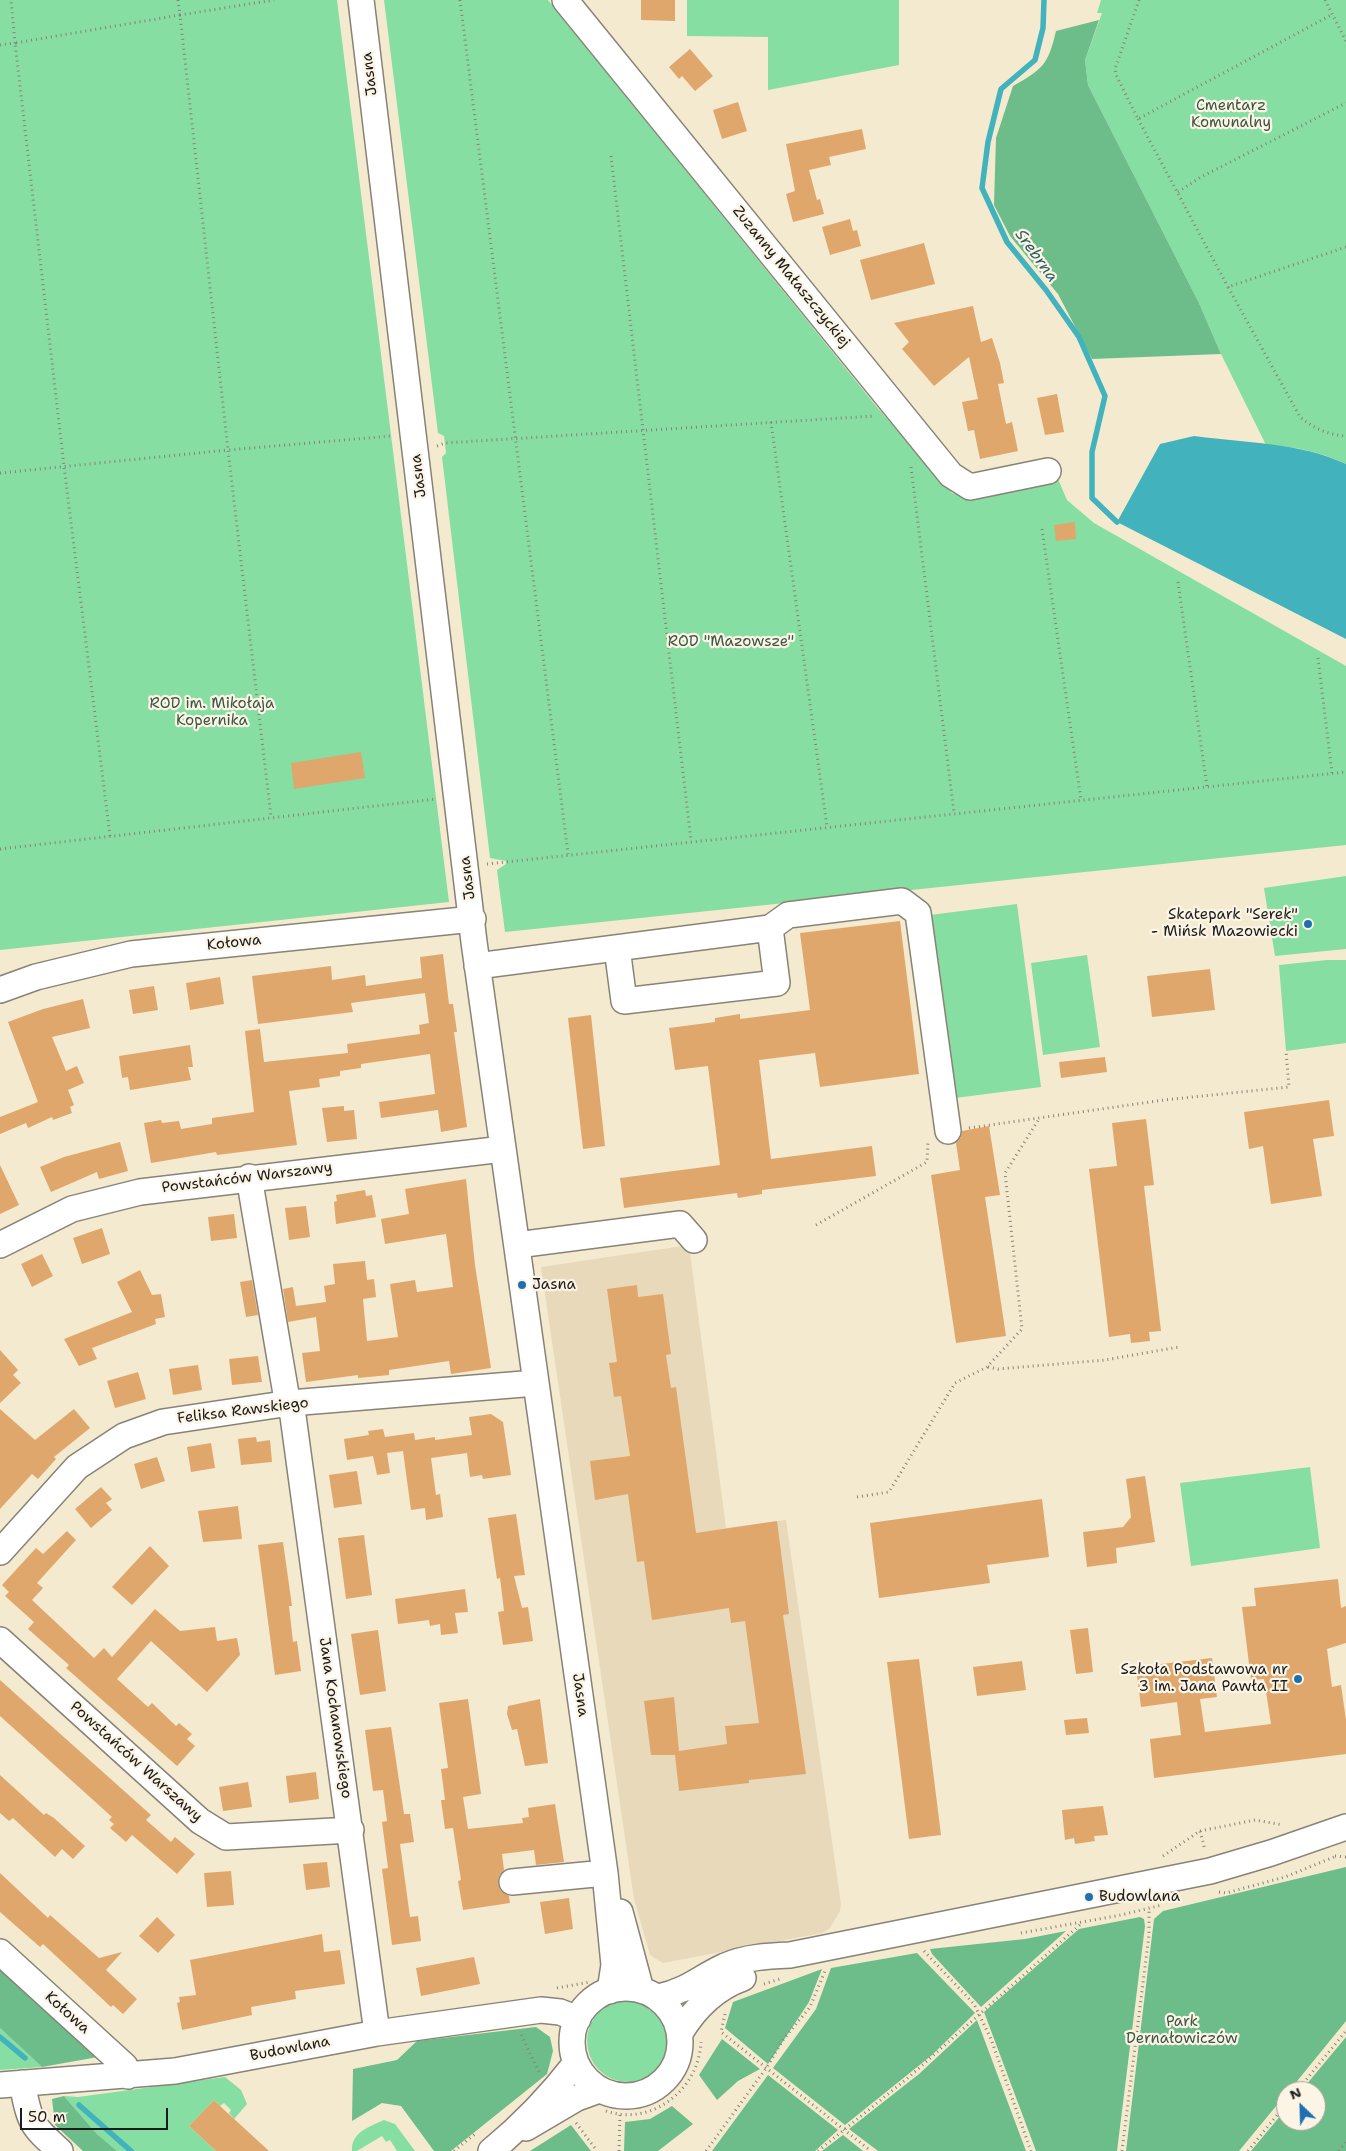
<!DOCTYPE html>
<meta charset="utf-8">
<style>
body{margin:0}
#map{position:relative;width:1346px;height:2151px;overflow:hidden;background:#f4ead0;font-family:"Shantell Sans",sans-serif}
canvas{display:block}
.north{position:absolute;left:1276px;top:2081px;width:50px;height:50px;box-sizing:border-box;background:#fcf5e5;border:1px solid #a29e95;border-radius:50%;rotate:336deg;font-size:14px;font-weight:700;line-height:20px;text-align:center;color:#1c1c1c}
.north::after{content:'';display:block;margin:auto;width:18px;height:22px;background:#1f6fb2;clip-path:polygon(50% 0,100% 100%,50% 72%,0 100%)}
.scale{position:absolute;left:20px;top:2108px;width:148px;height:22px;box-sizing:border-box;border:2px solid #1c1c1c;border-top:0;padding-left:6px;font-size:15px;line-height:18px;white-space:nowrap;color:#1c1c1c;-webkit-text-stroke:4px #fcf5e5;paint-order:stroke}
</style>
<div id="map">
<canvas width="1346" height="2151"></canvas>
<div class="north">N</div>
<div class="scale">50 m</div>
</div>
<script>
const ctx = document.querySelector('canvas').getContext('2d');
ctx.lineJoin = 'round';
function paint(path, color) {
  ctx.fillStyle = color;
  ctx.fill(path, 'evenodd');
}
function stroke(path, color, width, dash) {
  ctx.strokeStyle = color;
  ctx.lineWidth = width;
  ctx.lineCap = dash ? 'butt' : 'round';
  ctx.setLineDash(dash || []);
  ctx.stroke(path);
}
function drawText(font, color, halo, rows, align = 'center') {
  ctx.font = font + ' "Shantell Sans",sans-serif';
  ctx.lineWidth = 4.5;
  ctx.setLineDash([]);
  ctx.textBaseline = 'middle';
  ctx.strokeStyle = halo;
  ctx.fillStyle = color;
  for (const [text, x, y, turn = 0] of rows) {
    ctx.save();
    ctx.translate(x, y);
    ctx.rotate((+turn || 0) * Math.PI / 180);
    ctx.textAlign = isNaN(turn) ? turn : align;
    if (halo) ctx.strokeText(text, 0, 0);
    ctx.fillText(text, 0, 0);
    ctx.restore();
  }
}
paint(new Path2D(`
 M689 1245 726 1528 786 1520 841 1904 840 1911 830 1928 822 1933 663 1963 650 1955 634 1899 541 1267Z`), '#e8d9ba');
paint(new Path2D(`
 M0 0H337L449 902 0 950Z
 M384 0H548L876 406 952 493 968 498 1051 479H1058L1067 500 1094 523 1346 666V845L505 932 497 870 506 864V861L490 858 442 457 446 453 444 436 438 433Z
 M687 0H899V65L768 90V37L687 36Z
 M1101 0H1346V464C1320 452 1295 446 1266 445L1221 354 1199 303 1088 85 1085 60 1102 13H1097Z
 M1346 876V949L1275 956 1264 888Z
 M1017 904 1041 1087 955 1098 930 915Z
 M1087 955 1100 1047 1043 1055 1031 963Z
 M1327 960H1346V1043L1286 1051 1279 965Z
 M1310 1467 1320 1548 1191 1566 1180 1483Z
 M587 2041a41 41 0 1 1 82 0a41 41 0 1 1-82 0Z
 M0 2028 42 2067 0 2070Z
 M225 2077 241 2090 247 2104 234 2119 229 2113 231 2110 224 2103 220 2106 214 2100 189 2126 216 2151H117L97 2134 64 2096 78 2097Z
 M384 2120 395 2124 415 2151H397L390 2140 386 2142 382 2136 357 2151H352C351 2132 369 2127 384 2120Z`), '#86dea3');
paint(new Path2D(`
 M1099 20 1085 60 1088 85 1199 303 1221 354 1092 359 1058 294 1010 236 994 205 996 138 1013 86C1043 69 1048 65 1056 31Z
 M1346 1867V2021L1289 2091H1286V2094L1239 2151H1126L1154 1919 1163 1911Z
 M1140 1917 1144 1919 1145 1926 1117 2151H1036L984 2012 1079 1929Z
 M1066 1931 981 2007 932 1954 930 1949 1025 1939Z
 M917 1953 975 2013 932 2055 845 2125 773 2068 816 2009 831 1968Z
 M0 1965 98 2057 42 2067 0 2028Z
 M822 1969 809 2002 768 2064 725 2028 733 2002Z
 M977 2020 1026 2151H878L849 2129 919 2074Z
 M536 2027 550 2037 553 2051 547 2074 451 2151H434L401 2106 382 2103 352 2121 353 2069 397 2060 417 2041Z
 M1346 2037V2151H1251L1286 2109V2121H1316V2091H1301Z
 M722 2039 760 2069 738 2081 717 2100 699 2075Z
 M768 2075 838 2130 815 2151H712Z
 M64 2096 97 2134 117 2151H83L55 2125 52 2099Z
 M672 2106 693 2124 658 2151H624L625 2122 650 2119Z
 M571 2125 591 2151H530Z
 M843 2135 863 2151H822Z`), '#6cbd89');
paint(new Path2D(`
 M1194 436C1245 443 1299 442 1346 464V639L1117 522 1160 444Z`), '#42b2bc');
stroke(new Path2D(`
 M1044 0 1043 28 1035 60 1001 89 988 142 982 188 1007 242 1046 290 1079 337 1105 396 1092 452V498L1117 522
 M0 2037 25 2058
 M79 2105 131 2151`), '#42b2bc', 5.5);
paint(new Path2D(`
 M641 0H675V21L641 20Z
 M690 49 713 76 695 91 682 76 679 79 669 67Z
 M738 102 747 131 722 139 713 110Z
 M862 129 866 149 829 157 831 165 809 170 817 200 820 199 824 214 793 222 786 194 795 191 786 144Z
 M850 219 853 231 857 230 861 246 830 255 822 227Z
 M924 243 935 284 871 300 860 260Z
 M973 306 981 342 992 338 1000 363 1004 383 998 384 1006 424 1012 422 1018 451 980 459 974 430 968 431 962 402 978 399 969 357 934 386 902 349 909 342 894 323Z
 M1057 394 1064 432 1045 435 1037 398Z
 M1075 522 1076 539 1056 541 1054 525Z
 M361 752 365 778 294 789 291 763Z
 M900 921 919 1074 820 1087 815 1053 759 1060 771 1159 872 1146 876 1176 762 1190V1194L738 1198 737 1193 624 1208 620 1178 720 1165 708 1066 675 1070 669 1028 715 1022V1018L740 1014V1019L810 1010 800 933Z
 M443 954 449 1004H453L457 1032H454L467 1127 441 1132 438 1110 381 1118 379 1102 435 1094 430 1054 361 1064V1068L340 1071V1076L319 1079 320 1087 289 1091 297 1145 217 1155 216 1152 151 1163 144 1123 161 1120 162 1123 179 1121 181 1129 212 1124V1118L254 1112 245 1031 260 1029 264 1062 348 1053 347 1044 420 1034 419 1025 429 1023 425 993 351 1003 353 1012 258 1024 252 976 331 966 332 980 365 975 366 986 422 978 420 957Z
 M1210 969 1215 1010 1152 1017 1147 976Z
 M220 977 224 1004 190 1010 186 983Z
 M154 986 158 1010 133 1014 129 990Z
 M83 999 90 1028 52 1037 66 1071 77 1066 84 1083 68 1090 74 1105 70 1107 72 1113 53 1120 52 1117 28 1128 26 1123 0 1134V1117L38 1102 8 1022 43 1009Z
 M591 1015 605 1146 583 1149 568 1018Z
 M190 1045 193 1067H188L191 1080 130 1090 128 1077 122 1078 119 1056Z
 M1105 1057 1107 1072 1061 1078 1059 1062Z
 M1329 1100 1334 1136 1313 1139 1322 1196 1271 1204 1263 1146 1249 1149 1244 1112Z
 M344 1106V1111L354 1110 357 1139 327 1142 322 1108Z
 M1146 1119 1154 1185 1144 1186 1161 1331 1149 1332 1150 1341 1131 1343 1130 1334 1109 1337 1089 1169 1117 1166 1112 1123Z
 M989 1126 1000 1195 985 1197 1006 1336 956 1343 931 1175 960 1170 956 1143 961 1137 962 1131Z
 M120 1142 128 1171 99 1179 97 1172 51 1192 40 1167 64 1157Z
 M0 1165 19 1205 0 1214Z
 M466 1179 475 1265 491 1368 451 1374 449 1361 389 1370V1375L358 1378V1375L306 1382 302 1353 320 1351 316 1317 288 1322 283 1289 293 1287 296 1306 326 1302 324 1286 335 1284 333 1264 365 1261 367 1280 374 1279 376 1297 363 1299 367 1341 398 1337 390 1284 415 1280 417 1292 453 1287 446 1234 385 1244 381 1219 409 1214 405 1189Z
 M365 1190 366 1196 372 1195 376 1217 336 1224 334 1202 337 1201 336 1195Z
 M306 1206 310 1237 289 1240 285 1208Z
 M234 1214 237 1238 211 1241 208 1217Z
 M102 1228 110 1254 82 1264 73 1238Z
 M42 1254 53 1276 32 1287 21 1264Z
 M140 1270 152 1295 161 1294 165 1317 155 1319 156 1324 92 1348 97 1359 79 1366 64 1339 132 1312 117 1282Z
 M252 1280 258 1315 246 1317 240 1282Z
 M637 1285 638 1297 663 1294 671 1354 666 1355 671 1388 676 1387 696 1533 777 1521 789 1614 783 1615 806 1774 749 1780V1783L679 1791 675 1755H651L644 1701 674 1697 679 1751 727 1744 725 1726 759 1723 745 1621 731 1623 729 1608 652 1620 644 1561 637 1562 628 1494 595 1500 590 1461 630 1456 621 1396 614 1397 609 1363 617 1362 607 1289Z
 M0 1350 18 1370 13 1375 21 1383 0 1403Z
 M258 1356 262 1382 232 1385 229 1359Z
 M198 1365 202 1390 173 1395 169 1369Z
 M138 1372 146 1399 115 1408 107 1381Z
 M0 1409 35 1440 74 1409 90 1428 54 1457 56 1459 38 1479 32 1474 0 1509Z
 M491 1414 503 1422 511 1475 483 1479 482 1475 470 1477 467 1453 431 1458 436 1495 440 1494 443 1517 426 1520 425 1508 411 1510 403 1451 387 1453 390 1473 377 1475 373 1456 347 1460 344 1439 369 1435 368 1431 383 1429 385 1437 414 1433 415 1440 435 1437V1440L472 1435 469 1417Z
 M256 1437 257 1442 270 1440 272 1462 241 1465 238 1439Z
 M211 1443 215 1468 191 1472 187 1447Z
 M157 1457 165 1481 141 1489 134 1464Z
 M357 1471 362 1504 334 1508 329 1475Z
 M1145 1476 1155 1542 1116 1548 1117 1563 1087 1567 1083 1532 1123 1527 1131 1517 1126 1479Z
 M101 1487 112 1499 106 1503 112 1510 91 1528 75 1509Z
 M1042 1499 1049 1557 987 1565 990 1583 879 1598 870 1523Z
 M238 1506 242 1539 203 1542 198 1511Z
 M516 1514 525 1575 514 1576 522 1608 528 1607 533 1641 503 1645 498 1612 504 1611 500 1578 497 1579 488 1518Z
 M67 1531 76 1540 37 1583 43 1588 32 1600 94 1658 104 1648 112 1657 155 1609 180 1631 215 1627 217 1641 237 1638 240 1655 207 1692 151 1641 117 1679 148 1707 152 1703 176 1726 179 1723 192 1734 187 1739 195 1746 177 1766 66 1668 69 1665 28 1629 34 1622 5 1596 9 1592 2 1585 36 1548 43 1554Z
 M364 1535 372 1595 346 1599 338 1538Z
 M283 1542 292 1606H289L293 1642 297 1641 301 1671 275 1675 258 1545Z
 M150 1546 169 1566 132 1605 112 1587Z
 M1338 1579 1341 1608 1346 1606V1643L1327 1649 1332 1687 1341 1685 1346 1720V1754L1154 1778 1150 1739 1181 1735 1177 1702 1141 1707 1136 1667 1212 1658 1217 1697 1200 1699 1205 1732 1271 1724 1264 1679 1251 1680 1242 1607 1256 1606 1254 1588Z
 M465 1589 468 1612 455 1613 458 1633 441 1635 440 1624 430 1626 429 1620 398 1624 395 1599Z
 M1088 1628 1093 1672 1076 1674 1070 1630Z
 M378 1630 386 1691 360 1695 351 1634Z
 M919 1659 941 1835 909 1839 887 1662Z
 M1022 1661 1026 1690 977 1696 973 1667Z
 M0 1680 151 1815 146 1820 171 1842 175 1837 195 1854 177 1874 132 1835 126 1842 110 1828 114 1824 109 1820 112 1817 0 1716Z
 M468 1699 481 1794 463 1797 468 1829 523 1823 522 1818 529 1817 528 1808 555 1804 564 1862 536 1865 534 1850 502 1854 504 1870 499 1876 498 1884 501 1891 509 1896 510 1903 463 1910 458 1881 461 1880 453 1828 445 1829 441 1800H445L441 1769 448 1768 439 1703Z
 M540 1699 548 1763 525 1766 517 1729 512 1730 507 1714 508 1706Z
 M1087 1718 1089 1733 1066 1735 1064 1720Z
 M391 1727 404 1814H410L414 1842 400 1844 410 1917 418 1916 421 1941 392 1945 382 1869 388 1868 382 1822 387 1821 383 1790 373 1791 365 1730Z
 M316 1772 319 1799 289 1803 286 1776Z
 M0 1775 44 1815 46 1813 54 1818 85 1846 73 1859 62 1849 55 1857 13 1818 9 1821 0 1813Z
 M248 1782 252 1807 223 1811 219 1787Z
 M1103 1806 1108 1835 1094 1836 1095 1841 1075 1844 1074 1838 1065 1840 1062 1810Z
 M327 1862 330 1887 306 1890 303 1864Z
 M231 1871 234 1905 207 1907 204 1873Z
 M0 1873 48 1918 50 1915 99 1958 122 1952 106 1970 137 1999 123 2014 113 2005 111 2007 43 1944 40 1947 0 1912Z
 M569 1898 573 1929 545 1934 540 1902Z
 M157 1917 175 1935 158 1953 139 1936Z
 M322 1934 324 1952 340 1950 345 1984 295 1991 296 1999 251 2007 252 2015 182 2030 177 2003 180 2002 179 1997 196 1995 190 1960Z
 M474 1957 480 1984 421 1996 416 1968Z
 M214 2100 220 2106 269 2151H216L189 2126Z`), '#e0a76c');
const minor = new Path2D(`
 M361 0 474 942 605 1873 614 1965 610 1991
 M565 0 951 475 970 487 1048 471
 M770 928 788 915 902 901 918 913 948 1131
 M477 966 770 928 777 983 624 1001 617 948
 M0 990 36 977 131 954 473 919
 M249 1177 286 1394 293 1416 377 2033
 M0 1245 72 1209 140 1192 503 1149
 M517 1245 680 1224 694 1240
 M0 1552 77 1467 124 1436 163 1422 290 1403 536 1383
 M0 1640 200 1821 226 1837 351 1830
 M512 1882 605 1873
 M620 1912 641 1990
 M0 1952 125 2066 128 2076
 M572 2042a54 54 0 1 1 108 0a54 54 0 1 1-108 0Z
 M659 1997C689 1990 699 1978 725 1966 746 1957 768 1956 790 1955L1210 1871 1271 1853 1346 1827
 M680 2033C695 2008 715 1988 743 1978
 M22 2083C30 2123 30 2124 60 2151
 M0 2085 175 2071 377 2033 541 2010 560 2012 578 2019
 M526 2128 577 2098 599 2090
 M491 2151C520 2127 552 2094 575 2064`);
stroke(minor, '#888376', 28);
stroke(new Path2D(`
 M178 0 180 15 274 0
 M460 0 568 854
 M1139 0 1115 69 1116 75 1138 119 1333 14
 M1325 0 1346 41
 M0 45 15 43 11 0
 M1138 119 1228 287
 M611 156 691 841
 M1178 192 1201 177 1346 103
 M1346 247 1228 287 1300 417C1313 428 1328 435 1346 436
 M771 422 827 827
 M437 446 445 443 874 416
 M911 467 954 813
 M0 473 228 450 271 817
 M1042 529 1081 800
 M1178 582 1207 787
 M1318 658 1332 773
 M110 836 64 466 15 43 180 15 228 450 391 436
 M0 849 436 799
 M487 864 1346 772
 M969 1128 1164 1100 1289 1087 1286 1051
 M816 1225 927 1162 928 1142
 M988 1367 998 1369 1105 1360 1179 1347
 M857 1497 889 1492 955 1383 987 1367 1022 1329 1005 1173 1039 1119
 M1200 1831 1255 1820 1283 1825
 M1163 1856 1200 1831 1205 1850
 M1335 1856 1346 1857
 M1219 1892 1226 1893 1285 1877 1334 1857
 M1021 1933 1121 1915 1162 1905
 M924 1951 974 2004 991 2039 1031 2151
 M764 1984 780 1979
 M557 1988 590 1982
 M725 2014 721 2032 871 2151
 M521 2035 539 2072
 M1297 2091 1346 2031
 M606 2111C652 2127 699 2089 701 2042
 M576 2123 597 2151
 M454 2151 475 2134
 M619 2151 620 2114
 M706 2151 767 2067 783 2040 810 2007 825 1971
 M818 2151 909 2077 1082 1923
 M1122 2151 1149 1935V1909
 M1248 2151 1286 2104
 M1339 2151 1346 2142`), '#888376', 3, [1, 4]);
stroke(minor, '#fff', 25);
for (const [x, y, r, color] of [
 [1308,924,5,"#1f6fb2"],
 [522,1285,5,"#1f6fb2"],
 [1298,1679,5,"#1f6fb2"],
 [1089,1897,5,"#1f6fb2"]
]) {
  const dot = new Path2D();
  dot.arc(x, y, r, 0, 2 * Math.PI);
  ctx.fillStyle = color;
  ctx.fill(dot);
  stroke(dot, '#fcf5e5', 2);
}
drawText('15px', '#1c1c1c', '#fcf5e5', [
 ["Jasna",370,74,-97],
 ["Zuzanny Małaszczyckiej",791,277,51],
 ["Jasna",419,476,-97],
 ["Jasna",468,878,-97],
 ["Kołowa",234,943,-6],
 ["Powstańców Warszawy",247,1178,-7],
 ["Feliksa Rawskiego",243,1411,-7],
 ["Jasna",580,1695,82],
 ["Jana Kochanowskiego",335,1718,82],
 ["Powstańców Warszawy",136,1762,42],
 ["Kołowa",67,2013,42],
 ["Budowlana",290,2049,-11]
]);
drawText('15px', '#3c5644', '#fcf5e5', [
 ["Cmentarz",1231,106],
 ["Komunalny",1231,123],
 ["ROD \"Mazowsze\"",731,642],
 ["ROD im. Mikołaja",212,704],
 ["Kopernika",212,721],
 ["Park",1182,2022],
 ["Dernałowiczów",1182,2039]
]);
drawText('15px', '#1c1c1c', '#fcf5e5', [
 ["Skatepark \"Serek\"",1298,915],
 ["- Mińsk Mazowiecki",1298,932],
 ["Jasna",532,1285,"left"],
 ["Szkoła Podstawowa nr",1288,1670],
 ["3 im. Jana Pawła II",1288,1687],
 ["Budowlana",1099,1897,"left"]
], 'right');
drawText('italic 16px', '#2d6064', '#fcf5e5', [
 ["Srebrna",1036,256,54]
]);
</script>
